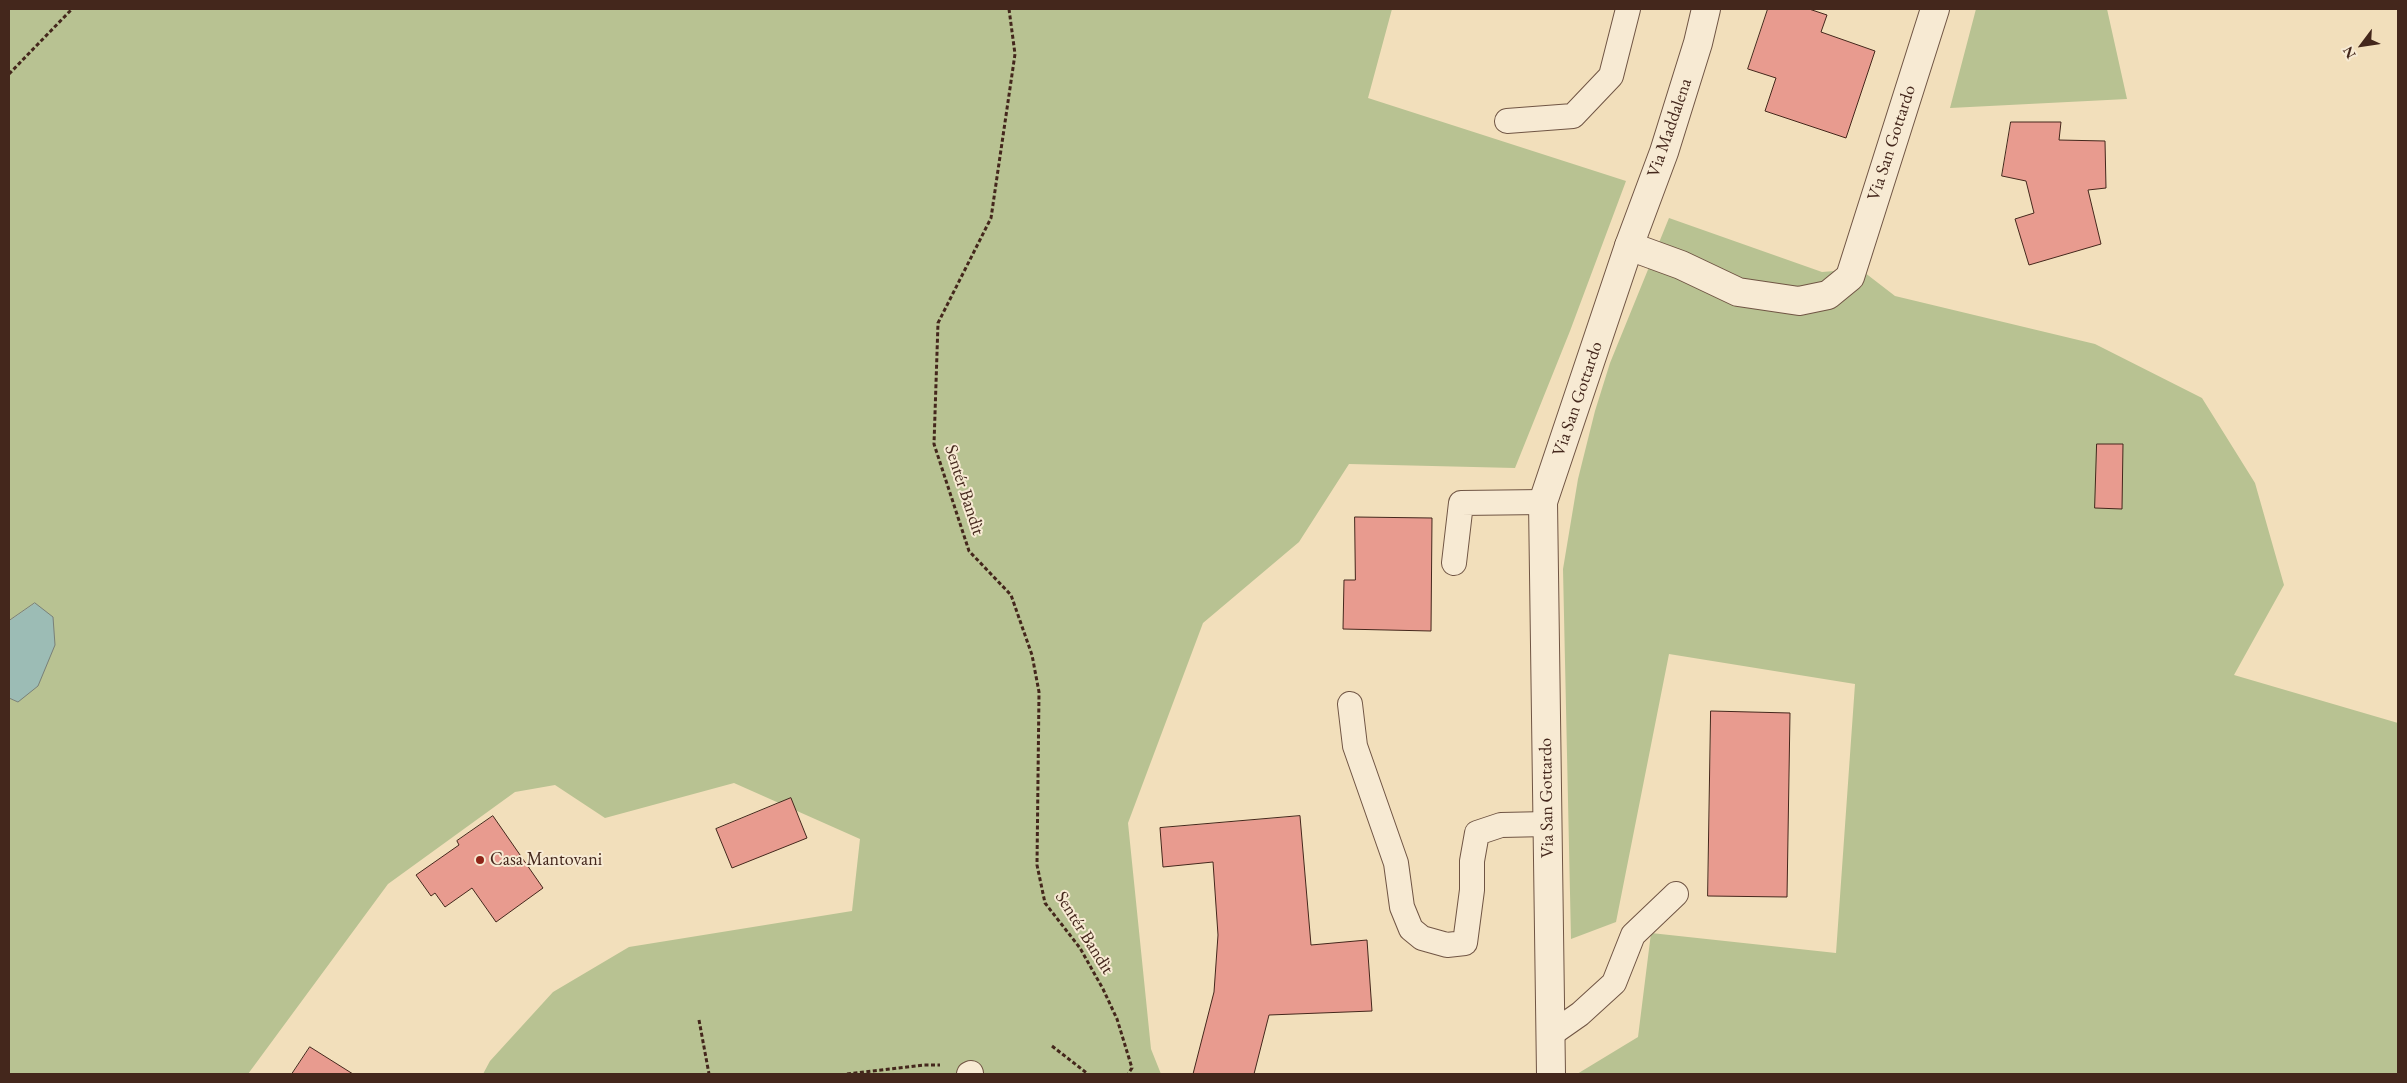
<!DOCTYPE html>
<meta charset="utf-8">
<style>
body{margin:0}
#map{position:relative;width:2407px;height:1083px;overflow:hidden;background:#f2dfbb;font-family:"EB Garamond",serif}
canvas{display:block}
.frame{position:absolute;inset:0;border:10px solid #44271c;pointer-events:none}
.north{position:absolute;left:2337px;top:20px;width:50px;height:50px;-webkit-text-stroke:4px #f7ead3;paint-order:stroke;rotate:239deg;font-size:14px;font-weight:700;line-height:20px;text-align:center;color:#44271c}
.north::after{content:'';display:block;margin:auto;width:18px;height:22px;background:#44271c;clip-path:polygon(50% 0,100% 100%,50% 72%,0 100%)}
</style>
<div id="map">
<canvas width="2407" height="1083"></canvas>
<div class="frame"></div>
<div class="north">N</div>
</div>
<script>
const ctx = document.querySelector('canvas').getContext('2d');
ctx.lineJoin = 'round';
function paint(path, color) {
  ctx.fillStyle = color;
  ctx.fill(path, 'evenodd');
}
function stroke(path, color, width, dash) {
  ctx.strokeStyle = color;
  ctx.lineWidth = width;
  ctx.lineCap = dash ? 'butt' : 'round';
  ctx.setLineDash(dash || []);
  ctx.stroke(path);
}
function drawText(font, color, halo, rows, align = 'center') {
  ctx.font = font + ' "EB Garamond",serif';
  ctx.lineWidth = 4;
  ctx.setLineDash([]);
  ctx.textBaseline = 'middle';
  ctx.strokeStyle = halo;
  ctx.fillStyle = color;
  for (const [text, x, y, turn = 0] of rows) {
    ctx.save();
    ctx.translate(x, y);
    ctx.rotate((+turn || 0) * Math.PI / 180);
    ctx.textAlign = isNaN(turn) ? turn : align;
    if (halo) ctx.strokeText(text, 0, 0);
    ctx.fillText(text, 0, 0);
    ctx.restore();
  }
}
paint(new Path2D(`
 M9 9H1392L1368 98 1626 181 1570 331 1515 468 1349 464 1299 542 1203 623 1128 823 1151 1049 1161 1074H483L490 1061 553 992 629 947 852 911 860 839 734 783 605 818 555 785 515 792 388 884 248 1074H9V698L18 702 35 603 9 621Z
 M1976 9H2107L2127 99 1950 108Z
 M1669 218 1822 272 1860 269 1895 296 2095 344 2202 398 2255 483 2284 585 2234 675 2398 723V1074H1577L1638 1037 1651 933 1836 953 1855 684 1669 654 1616 922 1571 939 1563 569 1578 479 1595 411 1610 363Z`), '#b8c292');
const water = new Path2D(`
 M35 603 53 617 55 645 38 686 18 702 9 698V621Z`);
paint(water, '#9cbcb5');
stroke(water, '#798078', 1);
const building = new Path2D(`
 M1768 9H1809L1827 15 1821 32 1875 51 1846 138 1765 111 1776 78 1748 69Z
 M2011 122H2061L2059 140 2105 141 2106 188 2088 190 2101 244 2029 265 2015 219 2034 213 2026 181 2002 176Z
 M2097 444H2123L2122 509 2095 508Z
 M1355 517 1432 518 1431 631 1343 629 1344 580H1355Z
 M1711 711 1790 713 1787 897 1708 896Z
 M791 798 807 838 732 868 716 829Z
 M493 816 543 888 496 922 472 888 445 907 435 893 431 896 416 875 459 845 457 841Z
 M1300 816 1311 945 1367 940 1372 1011 1269 1015 1254 1074H1193L1214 992 1218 935 1213 862 1163 867 1160 828Z
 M310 1047 353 1074H292Z`);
paint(building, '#e89b8f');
stroke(building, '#44271c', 1);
const service = new Path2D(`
 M1507 121 1573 116 1611 76 1628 9
 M1454 563 1461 503 1543 502
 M1350 704 1355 746 1396 863 1402 907 1411 929 1422 938 1447 945 1465 943 1472 890V861L1477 833 1501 825 1547 824
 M1550 1035 1580 1014 1614 983 1633 935 1676 894
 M969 1074 971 1073`);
const minor = new Path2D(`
 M1629 246 1681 265 1738 292 1799 301 1828 295 1850 277 1935 9`);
const tertiary = new Path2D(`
 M1551 1074 1543 502 1629 246 1664 152 1698 43 1706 9`);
stroke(service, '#705544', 26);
stroke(minor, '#705544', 30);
stroke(tertiary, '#705544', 30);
stroke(new Path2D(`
 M1009 9 1015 54 991 218 938 323 934 444 969 551 1011 595 1032 655 1039 692 1037 865 1045 903 1080 948 1103 989 1117 1019 1132 1068 1128 1074
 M9 74 72 9
 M699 1020 709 1074
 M1052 1046 1088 1074
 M847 1074 924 1065H940`), '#44271c', 3, [4, 2.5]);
stroke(service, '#f7ead3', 24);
stroke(minor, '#f7ead3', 28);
stroke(tertiary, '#f7ead3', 28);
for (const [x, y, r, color] of [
 [480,860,5,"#8f2418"]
]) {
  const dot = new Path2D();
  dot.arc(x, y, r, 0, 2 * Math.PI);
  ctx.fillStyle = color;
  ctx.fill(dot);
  stroke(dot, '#f7ead3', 2);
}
drawText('18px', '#44271c', '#f7ead3', [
 ["Via Maddalena",1670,128,-71],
 ["Via San Gottardo",1892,143,-72],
 ["Via San Gottardo",1578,399,-71],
 ["Sentér Bandìt",964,490,72],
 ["Via San Gottardo",1547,798,-91],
 ["Sentér Bandìt",1084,933,58]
]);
drawText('18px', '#44271c', '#f7ead3', [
 ["Casa Mantovani",490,860]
], 'left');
</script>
